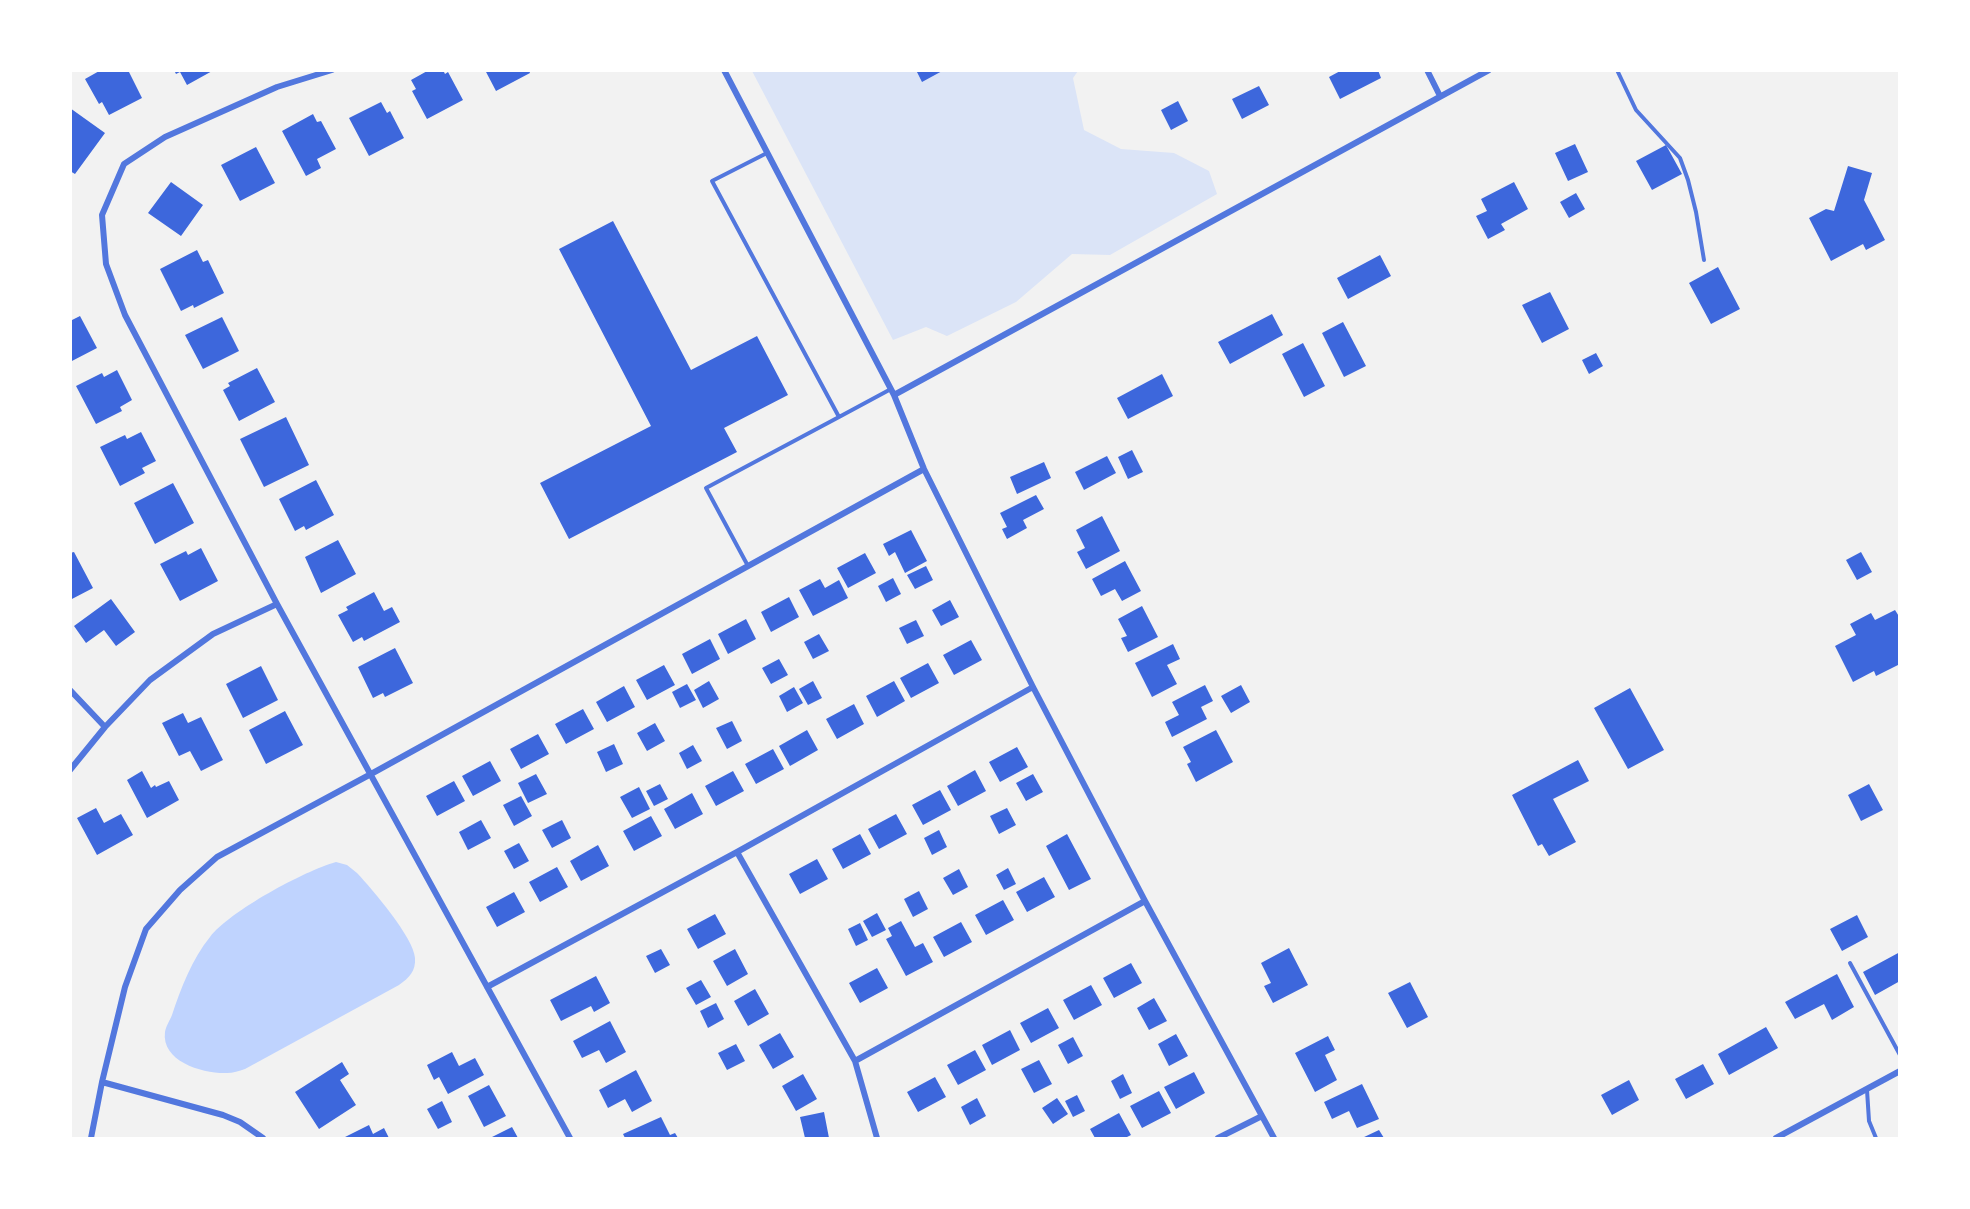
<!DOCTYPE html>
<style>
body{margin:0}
#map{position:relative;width:1970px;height:1209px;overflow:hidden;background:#f2f2f2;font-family:Montserrat,sans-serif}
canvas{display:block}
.frame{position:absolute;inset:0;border:72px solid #fff;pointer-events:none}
</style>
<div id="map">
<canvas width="1970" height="1209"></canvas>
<div class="frame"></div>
</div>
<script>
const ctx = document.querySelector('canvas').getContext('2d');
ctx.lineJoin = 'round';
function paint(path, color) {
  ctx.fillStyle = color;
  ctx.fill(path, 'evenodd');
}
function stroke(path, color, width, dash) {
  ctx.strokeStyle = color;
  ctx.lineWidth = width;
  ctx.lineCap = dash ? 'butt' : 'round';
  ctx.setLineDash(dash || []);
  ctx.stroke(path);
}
paint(new Path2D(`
 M752 71H1078L1073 78 1084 130 1121 149 1174 153 1209 171 1217 194 1110 255 1072 254 1016 302 947 336 926 327 893 340Z`), '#dbe4f7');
paint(new Path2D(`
 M336 862 347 865 357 873C372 889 414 938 415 958 416 971 409 978 399 985L245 1069C239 1071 233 1073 227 1073 204 1074 161 1062 165 1032 166 1026 170 1020 172 1015 181 988 192 959 210 937 230 911 304 871 336 862Z`), '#bfd3fe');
paint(new Path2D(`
 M101 70H128L142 98 109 115 102 102 99 104 85 79Z
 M174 70H214L187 85 180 72 176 74Z
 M429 70H443L445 74 448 72 463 100 427 119 412 91 416 89 411 80Z
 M485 70H529L530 73 496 91Z
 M916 70H944L922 82Z
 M1342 70H1378L1381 78 1340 99 1329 77Z
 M1259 86 1269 105 1242 119 1232 99Z
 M1178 101 1188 121 1171 130 1161 110Z
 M381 102 387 113 390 111 404 138 369 156 349 118Z
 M70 108 105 133 75 174 70 171Z
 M313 114 317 122 321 121 336 149 317 159 321 168 306 176 282 131Z
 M1575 144 1588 172 1568 181 1555 153Z
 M1666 145 1682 174 1652 190 1636 161Z
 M256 147 275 183 240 201 221 165Z
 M1848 166 1872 173 1864 200 1885 240 1866 250 1863 244 1831 261 1809 218 1826 209 1834 211Z
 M171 182 203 205 181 236 148 213Z
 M1514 182 1528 209 1501 224 1505 230 1488 239 1476 216 1487 211 1481 199Z
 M1576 193 1585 209 1569 218 1560 202Z
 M613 221 691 370 757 336 788 395 724 428 737 452 569 539 540 483 651 426 559 249Z
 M197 250 203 262 208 260 224 293 194 308 193 305 181 311 160 269Z
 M1380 255 1391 276 1348 299 1337 278Z
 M1718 267 1740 309 1711 324 1689 283Z
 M1550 292 1569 329 1542 343 1522 305Z
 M1272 314 1283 335 1230 364 1218 342Z
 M80 316 97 348 70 362V321Z
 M222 317 239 351 203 369 185 335Z
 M1343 322 1366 366 1344 377 1322 333Z
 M1303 343 1325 386 1304 397 1282 354Z
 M1596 353 1603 366 1589 374 1582 360Z
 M257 368 275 402 239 421 223 390 230 386 228 383Z
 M117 370 132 400 120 407 122 411 96 424 76 386 102 373 104 377Z
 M1162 374 1173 396 1128 419 1117 398Z
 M286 417 309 465 264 487 240 439Z
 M141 432 156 461 142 468 145 473 120 486 100 447 125 435 127 439Z
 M1132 450 1143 472 1128 479 1118 457Z
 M1107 456 1116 473 1084 490 1075 472Z
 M1044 462 1051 478 1017 494 1010 477Z
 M316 480 334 515 306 530 304 526 295 531 279 499Z
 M173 483 194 523 155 544 134 503Z
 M1036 495 1044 509 1023 520 1027 528 1007 539 1002 529 1007 527 1000 513Z
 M1102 516 1120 551 1086 569 1077 552 1085 548 1076 530Z
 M911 530 927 561 905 573 895 552 889 556 883 544Z
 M338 540 356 574 321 593 305 557Z
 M201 548 218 581 180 601 160 564 186 551 188 555Z
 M74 552 93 588 70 600V553Z
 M1861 552 1872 572 1857 580 1846 560Z
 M865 553 876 573 848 588 837 568Z
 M1125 561 1141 591 1122 601 1115 589 1101 596 1092 579Z
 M926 566 933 580 915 589 907 575Z
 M893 578 901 594 886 602 878 586Z
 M820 579 825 588 839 580 848 598 813 616 799 590Z
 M374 592 384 611 392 607 400 622 364 641 362 637 353 642 338 615 348 610 346 607Z
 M789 597 799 617 771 632 761 612Z
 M111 599 135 632 116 646 104 630 86 643 74 626Z
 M950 600 959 617 941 626 932 610Z
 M1142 606 1158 637 1128 652 1121 638 1127 636 1118 619Z
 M1895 610 1900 618V664L1876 676 1874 671 1853 682 1835 646 1856 635 1850 624 1871 613 1875 620Z
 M746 619 756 639 728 654 718 634Z
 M916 620 924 636 907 644 899 628Z
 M819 634 829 651 813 659 804 642Z
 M710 639 720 659 692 674 682 654Z
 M971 640 982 660 954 675 943 655Z
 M1173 644 1180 659 1167 665 1177 684 1152 697 1135 663Z
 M395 648 413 683 385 697 383 693 373 698 358 667Z
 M779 659 788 675 771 684 762 668Z
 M928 663 939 683 911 698 900 678Z
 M664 665 675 685 647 700 636 680Z
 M261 666 278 700 243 718 226 684Z
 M709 681 719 699 703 708 694 690Z
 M813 681 822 698 808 705 799 689Z
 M894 681 905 701 877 717 866 696Z
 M687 684 696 700 680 708 672 692Z
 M1205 685 1213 701 1201 707 1207 719 1172 737 1165 722 1179 715 1172 702Z
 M1241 685 1250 702 1231 713 1221 696Z
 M624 686 635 707 607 722 596 702Z
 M794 687 803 703 787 712 779 696Z
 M1630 688 1664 750 1628 769 1594 708Z
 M854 704 864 724 837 739 826 719Z
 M583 709 594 729 566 744 555 724Z
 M285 711 303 745 266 764 249 730Z
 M183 713 188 723 201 717 223 760 201 771 190 751 179 756 162 723Z
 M732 721 742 741 727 749 716 728Z
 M655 723 665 741 647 751 637 733Z
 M807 730 818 750 790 766 779 746Z
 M1216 730 1233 762 1196 782 1187 764 1191 762 1183 747Z
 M538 734 549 754 521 769 510 749Z
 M614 744 623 764 606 772 597 752Z
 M693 745 702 761 687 769 679 753Z
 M1017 747 1028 767 1000 782 989 762Z
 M773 749 784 769 756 784 745 764Z
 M1578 760 1589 781 1553 799 1576 842 1549 856 1542 844 1538 846 1512 795Z
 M490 761 501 781 473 796 462 776Z
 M975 770 986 791 958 806 947 786Z
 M142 771 151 788 155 785 156 787 169 781 179 800 147 818 127 780Z
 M733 771 744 791 716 806 705 786Z
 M536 774 547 794 528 803 518 783Z
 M1033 774 1043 792 1026 801 1016 783Z
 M454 781 465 801 437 816 426 796Z
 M660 784 668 799 654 806 646 791Z
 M1869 784 1883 810 1861 821 1848 795Z
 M639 787 650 809 632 818 620 797Z
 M940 790 951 810 923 825 912 805Z
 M692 793 703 814 675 829 664 809Z
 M521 796 532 816 514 826 503 805Z
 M96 808 104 823 121 814 133 835 97 855 77 818Z
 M1007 808 1016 825 999 834 990 816Z
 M896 814 907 834 879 849 868 829Z
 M651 816 662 836 634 851 623 831Z
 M481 820 491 838 468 850 459 832Z
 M562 820 571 838 552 848 542 830Z
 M939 830 947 847 932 855 924 838Z
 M860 834 871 854 843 869 832 849Z
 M1067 834 1091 879 1069 890 1046 846Z
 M519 843 529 861 514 869 504 851Z
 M598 845 609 866 581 881 570 861Z
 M817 859 828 879 800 894 789 874Z
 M557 867 568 887 540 902 529 882Z
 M1008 868 1016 884 1004 890 996 875Z
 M959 869 968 887 953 895 943 878Z
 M1044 877 1055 897 1027 912 1016 892Z
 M919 891 928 909 913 917 904 899Z
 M514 892 525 912 497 927 486 907Z
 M1003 900 1014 920 986 935 975 915Z
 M877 913 886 930 872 937 863 921Z
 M715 914 726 934 698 949 687 929Z
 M1857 915 1868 937 1842 951 1830 929Z
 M901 921 915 947 923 943 933 962 906 976 886 939 892 936 888 928Z
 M961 922 972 942 944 957 933 937Z
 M860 923 868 940 856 946 848 929Z
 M1289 948 1308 985 1273 1003 1264 986 1271 983 1261 963Z
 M661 949 670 965 655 973 646 956Z
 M735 949 748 974 727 986 713 961Z
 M1900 952V981L1875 995 1863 972Z
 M1131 963 1142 983 1114 998 1103 978Z
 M877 968 888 988 860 1003 849 983Z
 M1837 974 1854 1007 1832 1020 1824 1004 1795 1019 1785 1002Z
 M596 976 610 1003 594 1012 591 1006 561 1021 550 1000Z
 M701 980 711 997 696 1005 686 988Z
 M1410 982 1428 1017 1407 1028 1388 993Z
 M1091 985 1102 1005 1074 1020 1063 1000Z
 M755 989 769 1014 748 1026 734 1001Z
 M1154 998 1167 1021 1149 1030 1137 1008Z
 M716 1003 724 1019 708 1028 700 1011Z
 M1048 1008 1059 1028 1031 1043 1020 1023Z
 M610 1021 626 1052 606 1063 599 1050 582 1058 573 1041Z
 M1766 1027 1778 1048 1729 1075 1718 1054Z
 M1010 1030 1020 1050 992 1065 982 1045Z
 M780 1033 794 1057 773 1069 759 1045Z
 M1176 1034 1188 1056 1169 1066 1158 1044Z
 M1328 1036 1335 1050 1325 1055 1337 1080 1315 1092 1295 1053Z
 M1073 1037 1083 1056 1068 1064 1058 1045Z
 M736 1044 745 1061 727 1070 718 1053Z
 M975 1050 986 1070 958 1085 947 1065Z
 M452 1052 459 1066 475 1058 484 1075 448 1094 439 1077 434 1080 427 1065Z
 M1039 1060 1052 1084 1034 1093 1021 1069Z
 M342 1062 349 1074 340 1080 356 1105 319 1129 295 1092Z
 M1703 1064 1714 1084 1686 1099 1675 1079Z
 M636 1070 652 1101 632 1112 625 1099 608 1108 599 1090Z
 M1194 1072 1205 1093 1176 1109 1164 1087Z
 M803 1074 817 1099 796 1111 782 1086Z
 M1123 1074 1132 1093 1120 1099 1111 1081Z
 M935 1077 946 1097 918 1112 907 1092Z
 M1629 1080 1639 1100 1612 1115 1601 1095Z
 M1362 1084 1379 1119 1357 1128 1349 1111 1332 1119 1324 1102Z
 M489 1085 506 1116 484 1127 468 1096Z
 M1159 1091 1171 1113 1142 1128 1130 1106Z
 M1077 1095 1085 1111 1073 1117 1065 1101Z
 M977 1098 986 1116 970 1125 961 1107Z
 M1057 1098 1068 1114 1053 1124 1042 1108Z
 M442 1101 452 1122 438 1129 427 1109Z
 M824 1112 829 1138H805L800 1117Z
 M1119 1113 1131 1135 1125 1138H1095L1090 1129Z
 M661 1117 670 1135 675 1133 678 1138H625L623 1134Z
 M369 1125 373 1134 384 1128 389 1138H343Z
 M512 1127 518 1138H490Z
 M1379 1130 1384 1138H1362Z`), '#3d67dc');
stroke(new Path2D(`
 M1617 70 1636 110 1680 158 1688 180 1696 212 1704 260
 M767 153 712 181 839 417 891 389
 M748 566 706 488 839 417
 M1850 963 1900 1055
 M1867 1090 1869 1121 1876 1138`), '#5277de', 4);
stroke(new Path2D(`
 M332 70 277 87 165 137 124 164 102 215 106 264 125 315 277 604 570 1138
 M724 70 894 395 924 469 1033 687 1145 901 1274 1138
 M1427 70 1440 96
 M894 395 1489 70
 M70 690 105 727
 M70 770 105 727 150 680 213 634 277 604
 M737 852 855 1061 877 1138
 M487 987 737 852 1033 687
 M855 1061 1145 901
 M102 1082 223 1115 240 1122 263 1138
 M91 1138 102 1082 125 987 146 929 180 890 217 857 371 774 924 469
 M1218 1138 1262 1116
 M1776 1138 1900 1071`), '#5277de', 6);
</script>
